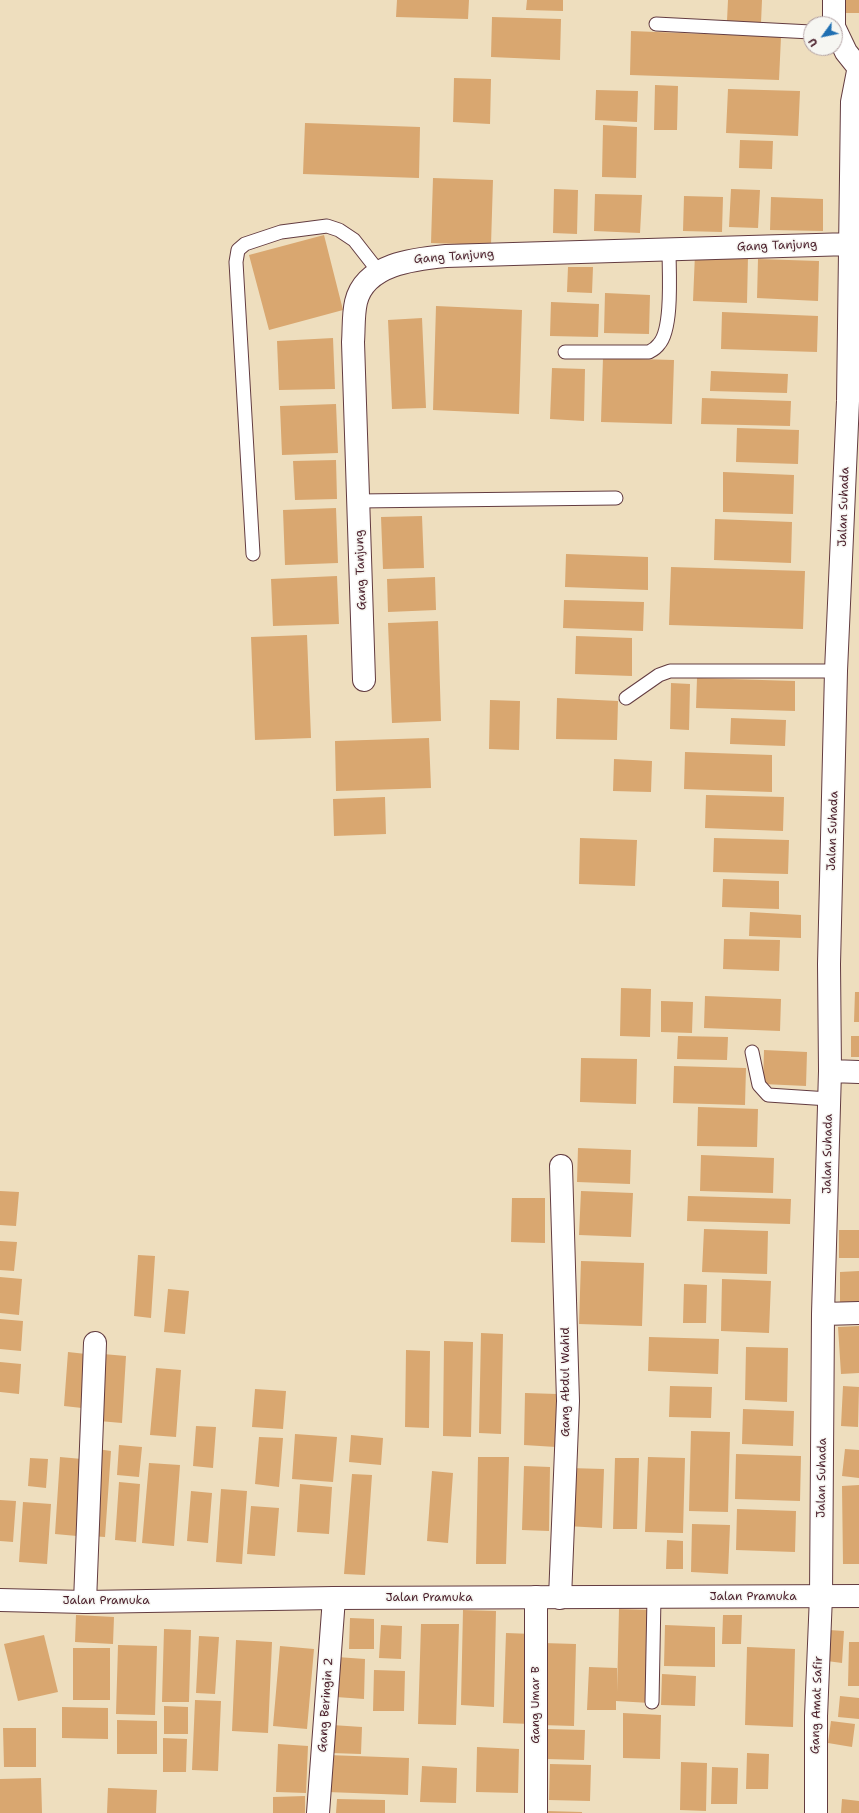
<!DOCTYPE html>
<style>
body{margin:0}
#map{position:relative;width:859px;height:1813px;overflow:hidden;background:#eedebe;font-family:"Shantell Sans",sans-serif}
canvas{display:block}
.north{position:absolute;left:803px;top:16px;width:40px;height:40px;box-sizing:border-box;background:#f6f6f2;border:1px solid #b1a0a2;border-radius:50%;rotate:237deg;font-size:11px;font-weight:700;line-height:16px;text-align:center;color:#4a1f2b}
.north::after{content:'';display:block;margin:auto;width:14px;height:18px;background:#1f6fb2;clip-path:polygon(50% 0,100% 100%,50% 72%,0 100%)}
</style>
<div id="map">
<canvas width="859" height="1813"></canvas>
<div class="north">U</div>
</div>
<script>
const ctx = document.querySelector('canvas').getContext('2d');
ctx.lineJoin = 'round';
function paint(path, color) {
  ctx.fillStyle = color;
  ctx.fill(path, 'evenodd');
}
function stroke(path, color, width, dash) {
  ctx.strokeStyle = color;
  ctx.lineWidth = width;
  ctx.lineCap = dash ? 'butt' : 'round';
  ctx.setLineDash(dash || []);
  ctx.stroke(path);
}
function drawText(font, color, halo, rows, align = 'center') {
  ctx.font = font + ' "Shantell Sans",sans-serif';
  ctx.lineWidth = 3;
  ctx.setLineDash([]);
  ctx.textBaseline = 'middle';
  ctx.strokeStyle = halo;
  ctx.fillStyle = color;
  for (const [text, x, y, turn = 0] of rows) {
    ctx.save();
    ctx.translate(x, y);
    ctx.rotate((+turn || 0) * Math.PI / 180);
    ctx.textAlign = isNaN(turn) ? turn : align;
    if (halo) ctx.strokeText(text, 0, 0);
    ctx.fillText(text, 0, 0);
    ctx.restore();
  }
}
paint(new Path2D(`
 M397 0H469L468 19 396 17Z
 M527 0H563V11L526 10Z
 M728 0H762L761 23 727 21Z
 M842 0H859V13H842Z
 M492 17 561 19 560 60 491 57Z
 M631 31 781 37 779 80 630 75Z
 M454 78 491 79 490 124 453 122Z
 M655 85 678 86 677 130H654Z
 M728 89 800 91 798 136 726 133Z
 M596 90 638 91 637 122 595 120Z
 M305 123 420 127 419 178 303 174Z
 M603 125 637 127 636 178 602 177Z
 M740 140 773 141 772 169 739 168Z
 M433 178 493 180 491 245 431 243Z
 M554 189 578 190 577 234 553 233Z
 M731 189 760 190 758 228 729 227Z
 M595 194 642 195 640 233 594 231Z
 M684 196 723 197 722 232 683 231Z
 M771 197 823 199V231L770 230Z
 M324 235 343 310 269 330 249 255Z
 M695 254 748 256 747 303 693 301Z
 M758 259 819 261 818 301 757 298Z
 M568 267H593L592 293 567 292Z
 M605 293 650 295 649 334 604 333Z
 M551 302 599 304 598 337 550 336Z
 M436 306 522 310 519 414 433 410Z
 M722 312 818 316 817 352 721 349Z
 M422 318 426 408 392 409 388 320Z
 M333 338 335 389 279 390 277 341Z
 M603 358 674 360 672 424 601 422Z
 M552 368 585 369 584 421 550 419Z
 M711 371 788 374 787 393 710 391Z
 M702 398 791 401 790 426 701 424Z
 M336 404 338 453 282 455 280 406Z
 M737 428 799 430 798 464 736 462Z
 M336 460 337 499 295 500 293 461Z
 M723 472 794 475 793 514 723 512Z
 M336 508 338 563 285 565 283 510Z
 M422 516 424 568 383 569 381 517Z
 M715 519 792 522 791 563 714 560Z
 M566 554 648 557V590L565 587Z
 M671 567 805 571 803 629 669 625Z
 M337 576 339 624 273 626 271 579Z
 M435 577 436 610 388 612 387 579Z
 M564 600 644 602 643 631 563 628Z
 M438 621 441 721 392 723 388 623Z
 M307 635 311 738 255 740 251 637Z
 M576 636 632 638V676L575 674Z
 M697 678 795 681V711L696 708Z
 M671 683 690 684 689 730 670 729Z
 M557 698 618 701 617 740 556 739Z
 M490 700 520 701 519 750 489 749Z
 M731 718 786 720 785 746 730 744Z
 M429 738 431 788 336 791 335 741Z
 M685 752 772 755V792L684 789Z
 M614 759 652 761 651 792 613 791Z
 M706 795 784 797 783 831 705 828Z
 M385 797 386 834 334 836 333 799Z
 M580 838 637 840 635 886 579 884Z
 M714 838 789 840 788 874 713 872Z
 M723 879 779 881V909L722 907Z
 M750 912 801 915V938L749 936Z
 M724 939 780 940 779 971 723 969Z
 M621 988 651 989 650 1037 620 1036Z
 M855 992H859V1022H854Z
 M705 996 781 999 780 1031 704 1028Z
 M661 1001 693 1002 692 1033 661 1032Z
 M678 1036 728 1037 727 1060 677 1059Z
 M851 1036H859V1057H851Z
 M764 1050 807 1052 806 1086 763 1084Z
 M581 1058 637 1059 636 1104 580 1102Z
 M674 1066 746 1068 745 1105 673 1103Z
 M698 1107 758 1109 757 1147 697 1146Z
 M578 1148 631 1150 630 1184 577 1182Z
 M701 1155 774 1158 773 1193 700 1191Z
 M0 1191 19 1192 16 1226 0 1225Z
 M581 1191 633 1193 631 1237 579 1235Z
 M688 1196 791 1199 790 1224 687 1221Z
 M512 1198H545V1243L511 1242Z
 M704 1229 768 1231 767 1274 702 1272Z
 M839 1230H859V1258H839Z
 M0 1241 17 1242 14 1271 0 1270Z
 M138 1255 155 1256 151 1318 134 1316Z
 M581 1261 644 1263 642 1326 579 1324Z
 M859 1271V1304H840V1272Z
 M0 1277 22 1279 19 1315 0 1313Z
 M722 1279 771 1281 769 1333 721 1331Z
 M684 1284 707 1285 706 1323H683Z
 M168 1289 189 1291 185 1334 164 1332Z
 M0 1319 23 1321 21 1351 0 1349Z
 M859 1326V1373L841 1374 838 1327Z
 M481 1333 503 1334 501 1434 479 1433Z
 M649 1337 719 1339 718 1374 648 1371Z
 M444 1341 473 1342 471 1437 443 1436Z
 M746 1347 788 1348 787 1402 745 1400Z
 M406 1350 430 1351 429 1428 405 1427Z
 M68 1352 86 1354 82 1408 64 1406Z
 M103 1354 126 1356 122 1423 99 1421Z
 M0 1362 21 1364 19 1394 0 1392Z
 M156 1368 181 1370 176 1437 150 1435Z
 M670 1386 712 1387 711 1418 669 1417Z
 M843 1386 859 1387 858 1427 841 1426Z
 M255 1389 286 1391 283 1429 252 1427Z
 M525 1393 557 1394 556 1447 524 1445Z
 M743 1409 794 1411 793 1446 742 1444Z
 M196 1426 216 1427 213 1468 193 1466Z
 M691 1431 730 1432 728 1512 689 1511Z
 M295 1434 337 1437 333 1482 292 1479Z
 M351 1435 383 1438 381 1465 349 1462Z
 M259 1437 283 1438 279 1487 255 1484Z
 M119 1445 142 1447 139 1477 117 1475Z
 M97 1449 111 1451 105 1537 90 1536Z
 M845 1449 859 1450V1478L842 1476Z
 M736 1454 801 1456 800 1501 735 1499Z
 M60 1457 82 1459 77 1536 55 1534Z
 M478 1457H509L506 1564H476Z
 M648 1457 685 1458 683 1533 645 1532Z
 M30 1458 48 1459 46 1488 28 1486Z
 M615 1458H639L637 1529H613Z
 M149 1463 180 1465 174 1546 142 1543Z
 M524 1466 550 1467 549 1531 522 1530Z
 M569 1468 604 1469 602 1528 567 1526Z
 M432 1471 453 1473 448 1543 427 1541Z
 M352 1474 372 1475 365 1575 344 1574Z
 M119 1482 140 1484 136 1542 115 1540Z
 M300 1484 332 1487 329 1534 297 1532Z
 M859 1485V1564H843L842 1486Z
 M221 1489 247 1491 242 1564 216 1562Z
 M191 1491 212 1493 208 1543 187 1541Z
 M0 1500 16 1501 13 1542 0 1541Z
 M23 1502 51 1504 47 1564 19 1562Z
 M251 1506 279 1508 275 1556 247 1554Z
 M737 1509 796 1511 795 1552 736 1550Z
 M692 1524 730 1525 728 1574 691 1572Z
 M667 1540 683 1541V1569H666Z
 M619 1609 653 1610 650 1703 616 1701V1710H587L589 1667 617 1668V1692Z
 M463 1610 496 1611 494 1707 461 1705Z
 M76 1615 114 1617 113 1644 75 1642Z
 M723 1615H742L741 1644H722Z
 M350 1618 374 1619V1649H349Z
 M421 1624H459L456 1725 418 1724Z
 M381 1625 402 1626 401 1659 379 1658Z
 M665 1625 715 1627V1667L664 1666Z
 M164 1629 191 1630 189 1702H162Z
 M829 1630 844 1631 842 1663 827 1661Z
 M506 1633 533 1634 531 1724 503 1723Z
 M44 1635 58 1692 18 1701 4 1644Z
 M199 1636 219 1637 215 1694 196 1693Z
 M236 1640 272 1642 268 1733 232 1731Z
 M849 1642H859V1686H848Z
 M543 1643 576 1644 574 1726 541 1725Z
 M118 1645 157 1646 155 1715 116 1714Z
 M280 1646 314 1649 307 1729 273 1726Z
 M747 1647 795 1649 793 1727 745 1725Z
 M73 1648H110V1700H73Z
 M337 1657 365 1659 364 1699 336 1697Z
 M374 1670 405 1671 404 1711H373Z
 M662 1674 696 1676 695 1706 661 1705Z
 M840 1696 859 1698V1719L838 1717Z
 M195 1700 221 1701 218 1771 192 1770Z
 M164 1706 188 1707V1734H164Z
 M62 1707 108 1708V1739L62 1738Z
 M623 1713 661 1715 660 1759 623 1758Z
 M117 1720 157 1721V1754H117Z
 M831 1721 855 1724 852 1747 828 1743Z
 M332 1725 362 1727 361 1754 331 1753Z
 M3 1728H36V1767H4Z
 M547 1729 585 1730 584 1760 546 1759Z
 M163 1738 187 1739 186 1772H163Z
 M278 1744 308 1746 306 1793 276 1792Z
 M477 1747 519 1749 518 1793 476 1792Z
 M747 1753 769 1754 768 1789H746Z
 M328 1755 409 1758 408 1795 327 1792Z
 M681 1762 707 1763 706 1811 680 1810Z
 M550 1764 591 1765 590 1801 549 1800Z
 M422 1766 457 1768 456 1803 420 1802Z
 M712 1767 738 1768 737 1804H711Z
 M41 1778 42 1813H0V1779Z
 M108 1788 157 1790 156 1813H107Z
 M305 1796V1813H273V1797Z
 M337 1799 385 1800V1813H336Z
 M842 1799 859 1801V1813H841Z
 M546 1811 582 1812V1813H546Z`), '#d9a770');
const service = new Path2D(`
 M656 24 811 32
 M565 352H649C653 350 657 347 659 344 673 329 669 271 669 250
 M358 501 616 498
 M253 554 236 262 238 250 245 244 281 232 327 226 339 230 354 240 379 272
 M626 698 659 675 670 671H836
 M752 1052 759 1085 768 1095 829 1099
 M652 1702 654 1597`);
const minor = new Path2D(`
 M834 0V24
 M835 29 846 52 858 67
 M364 680 353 342C354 329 353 315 356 302 365 264 414 259 446 256L850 244
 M830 1071 859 1072
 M823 1314 859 1313
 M536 1597V1813
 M560 1598 568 1401 561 1166
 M85 1602 95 1343
 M318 1813 334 1598
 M816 1813V1716L821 1596 823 1314 830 1071 829 964 836 671 848 401 852 102 859 66`);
const tertiary = new Path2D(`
 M0 1600 85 1602 334 1598 859 1596`);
stroke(service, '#633c41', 15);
stroke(minor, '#633c41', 24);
stroke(tertiary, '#633c41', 24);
stroke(service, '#fff', 13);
stroke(minor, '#fff', 22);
stroke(tertiary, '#fff', 22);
drawText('12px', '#4a1f2b', '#f6f6f2', [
 ["Gang Tanjung",777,246,-2],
 ["Gang Tanjung",454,257,-4],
 ["Jalan Suhada",844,507,-88],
 ["Gang Tanjung",361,570,-92],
 ["Jalan Suhada",833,831,-88],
 ["Jalan Suhada",828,1154,-89],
 ["Gang Abdul Wahid",566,1382,-90],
 ["Jalan Suhada",822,1478,-89],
 ["Jalan Pramuka",753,1597],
 ["Jalan Pramuka",429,1598],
 ["Jalan Pramuka",106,1601],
 ["Gang Beringin 2",326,1705,-86],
 ["Gang Umar B",536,1705,-90],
 ["Gang Amat Safir",817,1705,-88]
]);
</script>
